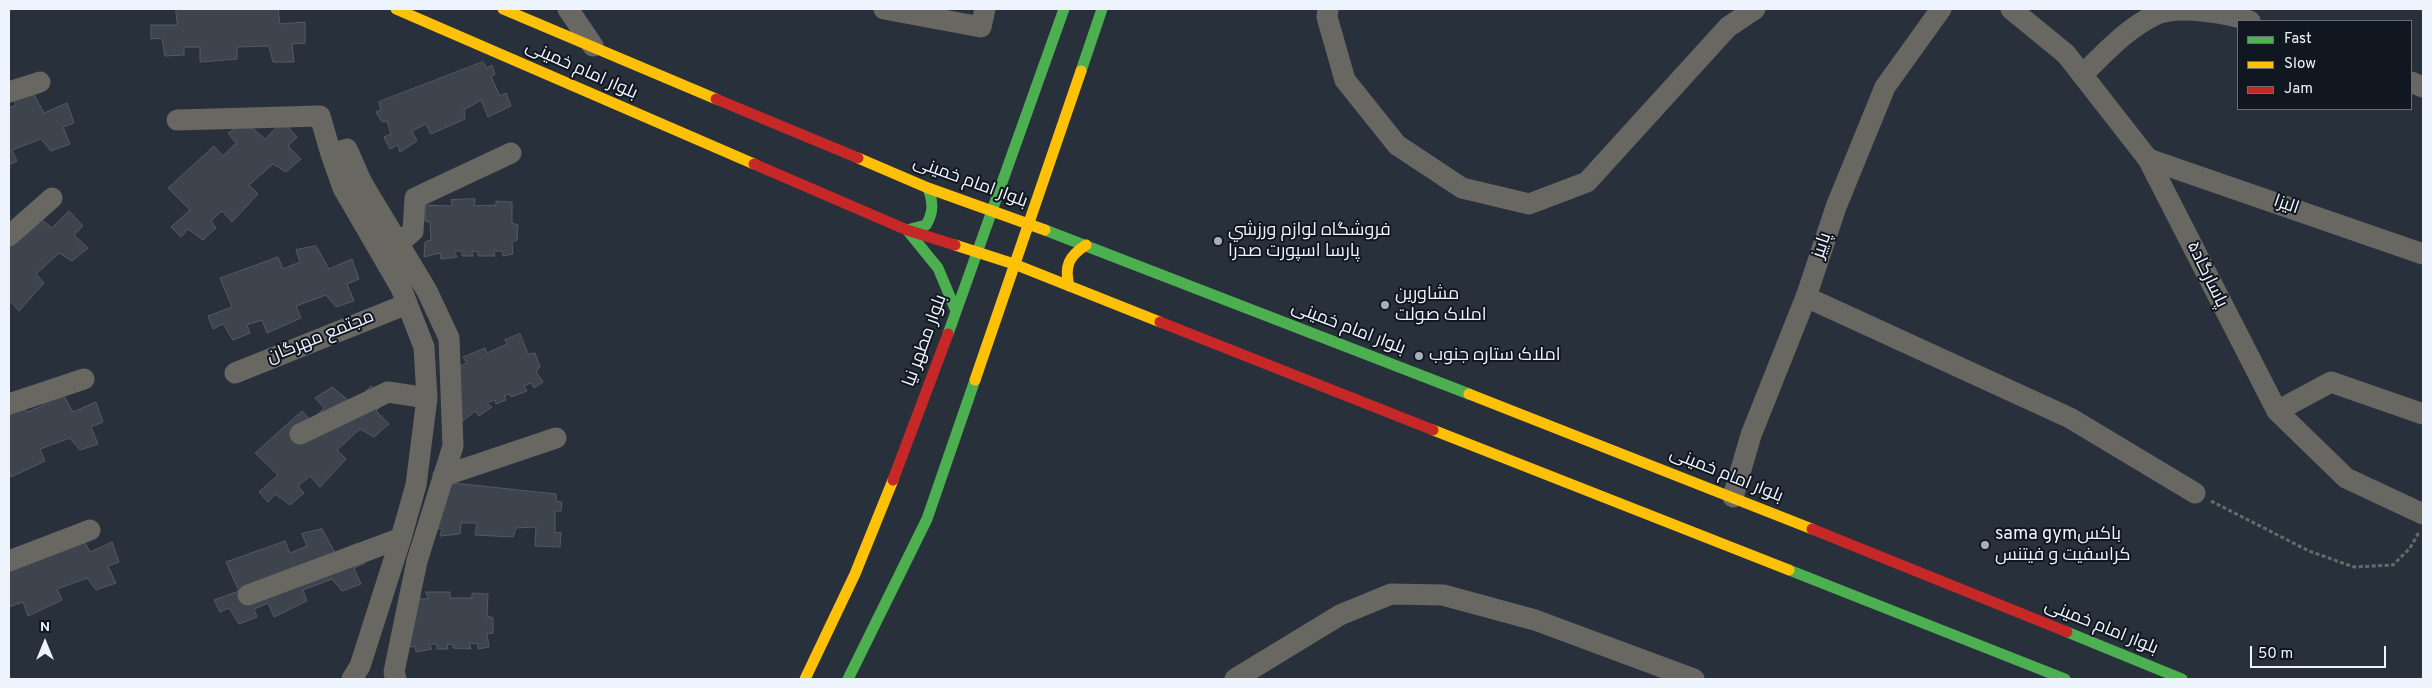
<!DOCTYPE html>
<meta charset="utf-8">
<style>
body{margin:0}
#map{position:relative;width:2432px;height:688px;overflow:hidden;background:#28303c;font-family:Overpass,sans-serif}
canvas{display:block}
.frame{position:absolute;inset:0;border:10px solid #eef4fd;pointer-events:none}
.legend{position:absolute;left:2237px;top:20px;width:175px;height:90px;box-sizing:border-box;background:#101720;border:1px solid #696f78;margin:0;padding:6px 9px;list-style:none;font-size:15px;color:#eef4fd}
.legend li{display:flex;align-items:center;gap:10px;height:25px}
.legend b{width:25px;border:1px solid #696f78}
.north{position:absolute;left:20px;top:618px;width:50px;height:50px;-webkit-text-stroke:4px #101720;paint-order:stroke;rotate:0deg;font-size:14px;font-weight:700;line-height:20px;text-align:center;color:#eef4fd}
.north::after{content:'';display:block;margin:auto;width:18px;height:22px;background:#eef4fd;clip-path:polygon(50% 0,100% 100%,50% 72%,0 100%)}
.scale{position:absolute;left:2250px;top:646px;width:136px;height:22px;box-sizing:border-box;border:2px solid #eef4fd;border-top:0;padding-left:6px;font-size:15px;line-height:18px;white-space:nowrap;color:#eef4fd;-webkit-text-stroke:4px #101720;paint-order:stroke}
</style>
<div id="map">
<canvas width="2432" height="688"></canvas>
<div class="frame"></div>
<ul class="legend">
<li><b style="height:6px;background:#4caf50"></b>Fast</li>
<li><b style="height:6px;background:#ffc107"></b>Slow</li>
<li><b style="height:6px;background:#c62828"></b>Jam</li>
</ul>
<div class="north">N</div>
<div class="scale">50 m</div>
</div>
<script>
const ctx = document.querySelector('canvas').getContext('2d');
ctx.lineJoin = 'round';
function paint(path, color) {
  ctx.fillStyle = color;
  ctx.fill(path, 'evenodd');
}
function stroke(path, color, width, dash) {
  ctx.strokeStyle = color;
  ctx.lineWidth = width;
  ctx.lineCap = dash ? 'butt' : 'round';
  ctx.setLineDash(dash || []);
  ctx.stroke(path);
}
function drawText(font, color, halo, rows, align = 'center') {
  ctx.font = font + ' Overpass,Cairo,sans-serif';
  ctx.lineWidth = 4;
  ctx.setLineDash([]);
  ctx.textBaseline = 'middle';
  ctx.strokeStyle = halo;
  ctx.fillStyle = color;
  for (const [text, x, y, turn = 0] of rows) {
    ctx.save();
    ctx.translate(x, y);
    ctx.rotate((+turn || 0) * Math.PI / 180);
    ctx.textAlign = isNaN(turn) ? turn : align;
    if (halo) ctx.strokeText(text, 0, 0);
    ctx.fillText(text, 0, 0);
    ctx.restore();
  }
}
const building = new Path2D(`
 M176 9H278L280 24 305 22V43L292 44 294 62H273L269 46 237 47V59L200 62V47H184V55L165 56 162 38 151 39V25H177Z
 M483 62 487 68 492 65 495 74 491 77 500 96 506 93 511 106 488 117 481 100 464 110 465 119 431 134 426 124 412 131 417 141 400 152 398 145 390 149 384 137 391 134 387 121 382 122 376 112 381 110 379 102Z
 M31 89 44 113 67 103 74 123 63 127 70 144 51 151 41 139 12 150 17 161 9 165V108L16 105 11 93Z
 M283 121 297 137 288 146 301 159 286 172 273 164 249 185 258 194 232 222 222 211 211 221 216 228 203 240 188 229 181 237 171 227 190 210 168 188 214 146 223 156 236 143 228 133 245 122 265 139Z
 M475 199 474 206 496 205V201L512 202V223L518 225 517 240 512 242 513 254 503 256 502 251H494L495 256H478V252L472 251 473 256H462V251H454L457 257 441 259 440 253 424 257 425 242 431 240 430 222 425 221V205L452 206 451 200Z
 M31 211 52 228 69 211 83 226 74 235 88 248 72 261 59 253 36 274 44 283 19 311 9 300V244Z
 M316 246 329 269 352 259 359 279 347 284 354 301 336 307 326 295 296 306 301 318 267 333 262 320 247 325 250 333 233 340 223 324 213 329 208 316 232 307 220 278 278 257 283 269 300 262 296 250Z
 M520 334 528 354 535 353 540 367 536 371 543 382 534 388 531 383 524 386 527 391 511 397 509 394 504 396 506 400 496 404 495 400 487 403 492 407 479 416 475 411 463 421 457 407 462 402 442 373 467 363 463 357 485 348 487 353 507 344 505 340Z
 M371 386 385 402 376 411 389 424 374 437 360 429 337 450 346 459 320 487 310 476 298 486 304 493 290 505 275 494 268 502 259 492 278 475 255 453 302 411 311 421 324 408 315 398 332 387 353 404Z
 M60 389 73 412 96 402 103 422 91 427 98 444 80 450 70 438 40 449 45 461 11 477 9 471V405L22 400 27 412 44 405 40 393Z
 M444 482 556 494V501L562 502 561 511H555V533L561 532 560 547 535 546 536 527 516 528 513 537 475 535 477 523H461L460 534 440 536 442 529 433 528Z
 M77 528 90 552 112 542 119 562 108 566 116 583 96 590 87 578 57 589 62 600 28 616 23 602 9 607V551Z
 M322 529 335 553 358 543 365 563 354 568 361 584 342 591 332 579 303 590 307 601 274 617 268 603 254 609 257 617 239 624 229 608 220 612 214 600 239 591 226 562 285 541 290 553 307 546 302 534Z
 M426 592H450V598H472V593L488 594 487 616 493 618V633L487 634 489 647 478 649V644L469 643 471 649 453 648V645L447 644 448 649H437V644H429L432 649 416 652 415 646 400 650 401 598 428 599Z`);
paint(building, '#3d444d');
stroke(building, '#535a64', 1);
stroke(new Path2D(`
 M2211 501 2309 551 2354 567 2393 565 2410 548 2419 532`), '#696a68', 3, [4, 2.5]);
stroke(new Path2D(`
 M568 9 593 46
 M884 9 981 27 985 9
 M1328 9 1327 17 1345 80 1397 145 1462 188 1529 204 1587 182 1728 27 1755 9
 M2011 9 2066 54 2148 159 2277 411 2346 478 2423 514
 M2082 75C2104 54 2125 30 2153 16 2175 4 2228 13 2250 21
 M2411 82 2423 87
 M9 92 40 82
 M177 120 320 116 331 154
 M2148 159 2423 254
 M9 236 52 198
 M398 244 413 231 415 198 511 153
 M1806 297 2070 418 2195 493
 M235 373 407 304
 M9 404 84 379
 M2277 411 2331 382 2423 414
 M300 434 388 392 427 398
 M443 476 556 438
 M1733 497 1751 435 1806 297 1836 207 1885 87 1941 9
 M9 561 90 530
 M248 595 401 538
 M352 679 360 666 401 538 416 485 427 398 424 347 401 288 343 188 331 154 347 149 362 183 427 291 449 338 453 446 417 561 394 672 396 679
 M1235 679 1340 615 1391 594 1443 595 1535 620 1694 679`), '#696761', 21);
stroke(new Path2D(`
 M1081 71 1102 9
 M928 188C933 202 934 212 926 225L907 230 938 268 956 311
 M1045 230 1469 394
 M948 334 1064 9
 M1789 570 2065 679
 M2067 632 2182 679
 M848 679 927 519 975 380`), '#4caf50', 11);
stroke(new Path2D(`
 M396 9 754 164
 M503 9 716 99
 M858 158 928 188 1045 230
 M955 245 1014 264 1160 322
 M1069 286C1064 266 1069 256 1086 245
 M975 380 1081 71
 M1469 394 1812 529
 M1433 430 1789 570
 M805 679 855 574 893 480`), '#ffc107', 11);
stroke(new Path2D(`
 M716 99 858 158
 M754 164 907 230 955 245
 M1160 322 1433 430
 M893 480 948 334
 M1812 529 2067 632`), '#c62828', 11);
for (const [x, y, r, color] of [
 [1218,241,5,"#a9afb9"],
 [1385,305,5,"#a9afb9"],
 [1419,356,5,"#a9afb9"],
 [1985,545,5,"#a9afb9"]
]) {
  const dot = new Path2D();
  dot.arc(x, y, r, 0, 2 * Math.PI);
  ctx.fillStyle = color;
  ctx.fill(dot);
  stroke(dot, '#101720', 2);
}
drawText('18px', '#eef4fd', '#101720', [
 ["بلوار امام خمینی",581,71,24],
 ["بلوار امام خمینی",970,183,20],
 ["الیزا",2286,206,19],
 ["پاییز",1823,246,-71],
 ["پاسارگاد۵",2206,275,64],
 ["بلوار امام خمینی",1348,329,21],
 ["مجتمع مهرگان",321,338,-22],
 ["بلوار مطهر نیا",926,341,-70],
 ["بلوار امام خمینی",1726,476,22],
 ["بلوار امام خمینی",2101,628,22]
]);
drawText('18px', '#eef4fd', '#101720', [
 ["فروشگاه لوازم ورزشي",1228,231],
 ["پارسا اسپورت صدرا",1228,252],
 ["مشاورین",1395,295],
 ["املاک صولت",1395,316],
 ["املاک ستاره جنوب",1429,356],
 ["sama gymباکس",1995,535],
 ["کراسفیت و فیتنس",1995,556]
], 'left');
</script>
